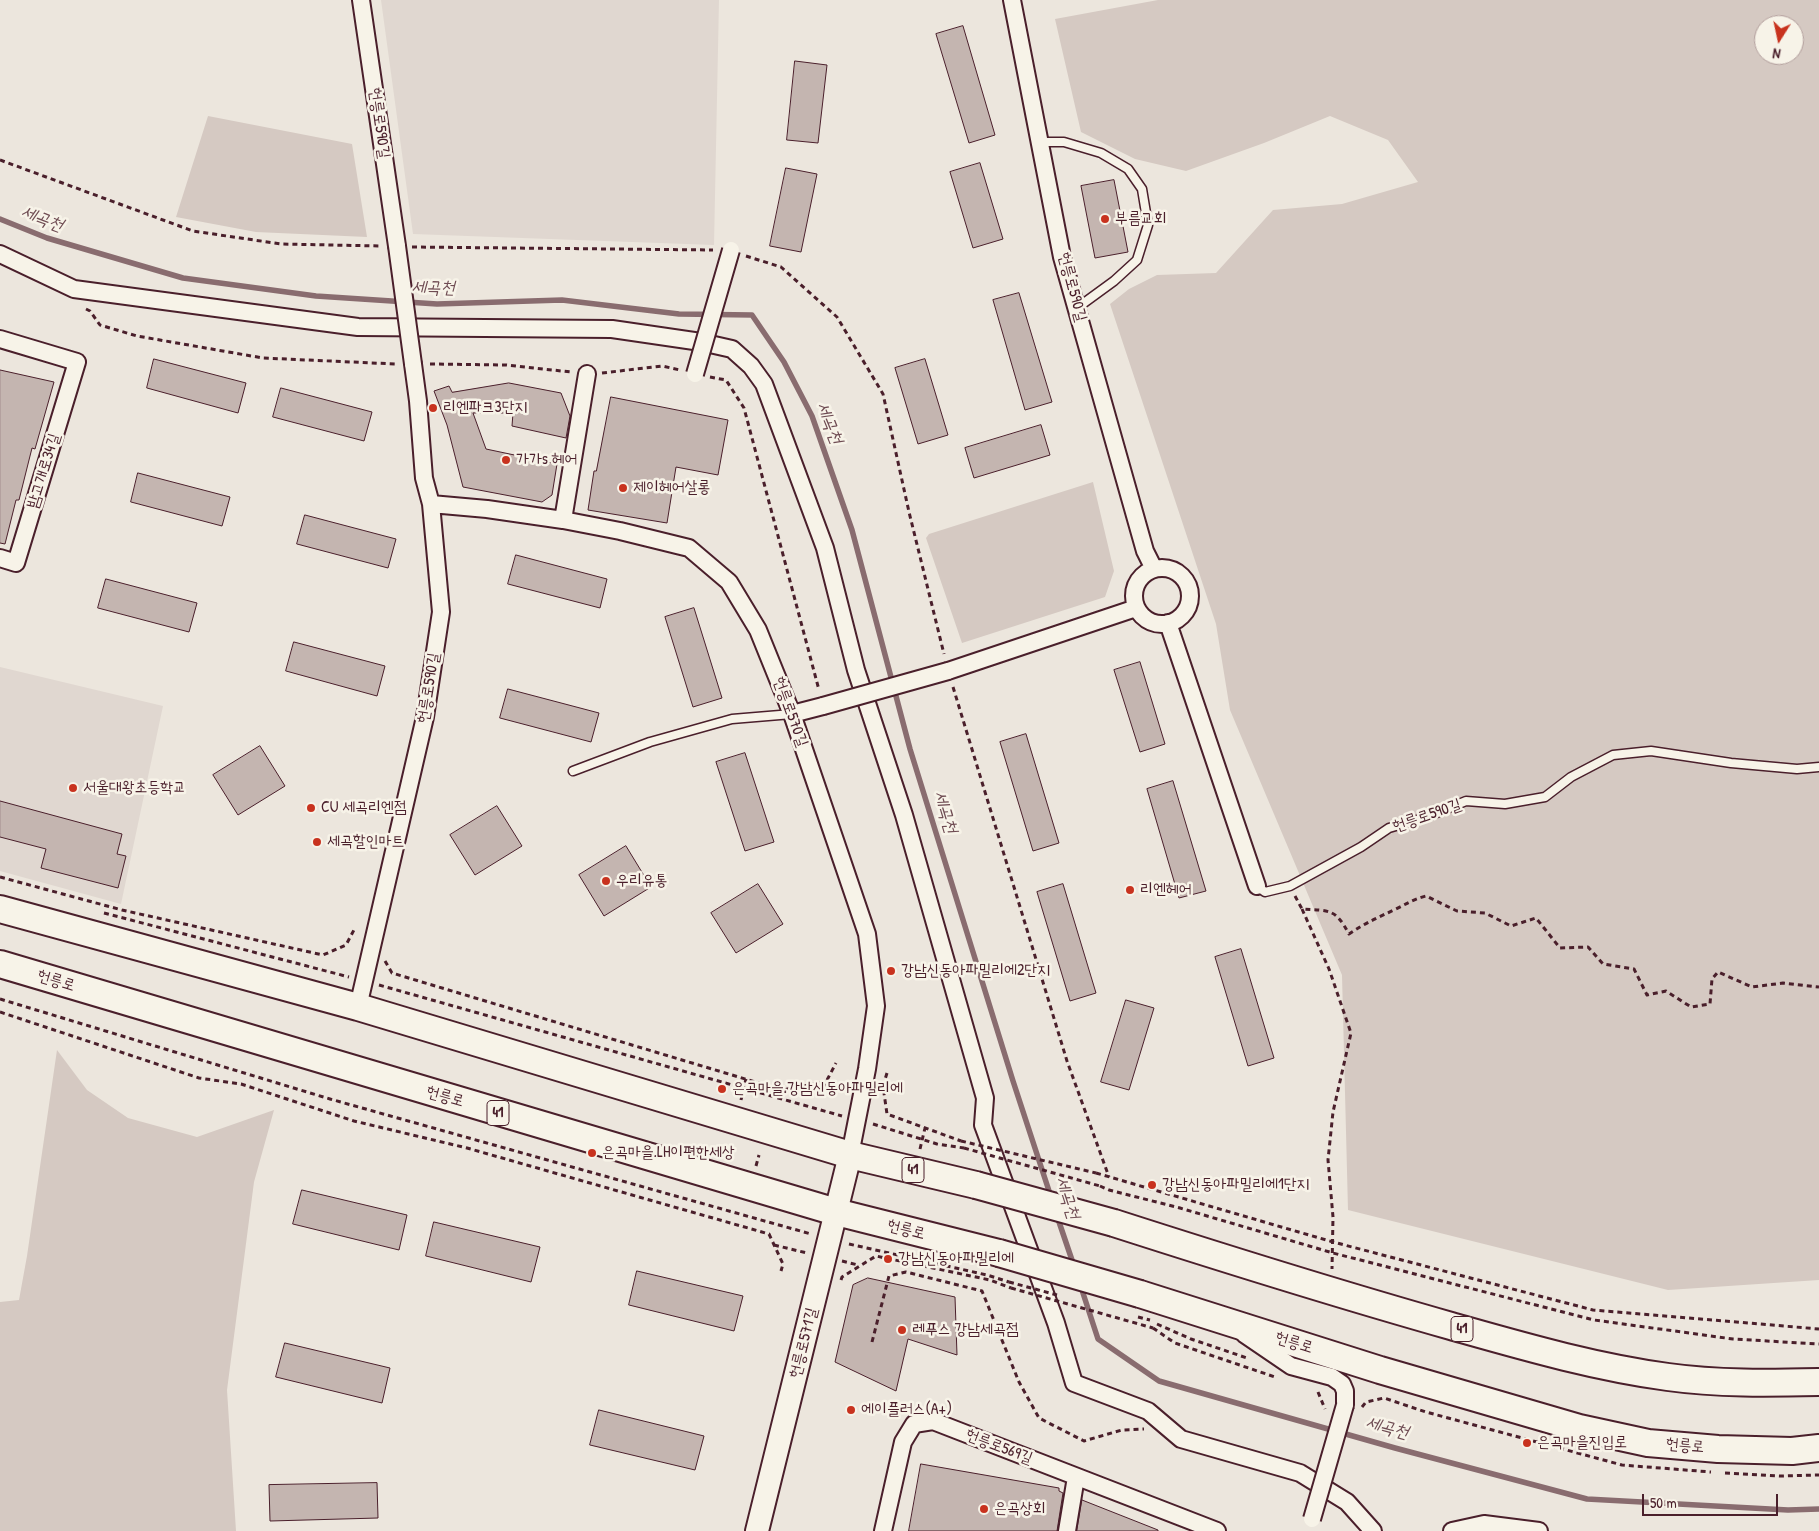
<!DOCTYPE html>
<meta charset="utf-8">
<style>
body{margin:0}
#map{position:relative;width:1819px;height:1531px;overflow:hidden;background:#ece6dd;font-family:"Patrick Hand",sans-serif}
canvas{display:block}
.north{position:absolute;left:1754px;top:15px;width:50px;height:50px;box-sizing:border-box;background:#f7f3e8;border:1px solid #b29e9c;border-radius:50%;rotate:190deg;font-size:14px;font-weight:700;line-height:20px;text-align:center;color:#4a1f2b}
.north::after{content:'';display:block;margin:auto;width:18px;height:22px;background:#c8321e;clip-path:polygon(50% 0,100% 100%,50% 72%,0 100%)}
.scale{position:absolute;left:1642px;top:1494px;width:136px;height:22px;box-sizing:border-box;border:2px solid #4a1f2b;border-top:0;padding-left:6px;font-size:15px;line-height:18px;white-space:nowrap;color:#4a1f2b;-webkit-text-stroke:4px #f7f3e8;paint-order:stroke}
</style>
<div id="map">
<canvas width="1819" height="1531"></canvas>
<div class="north">N</div>
<div class="scale">50 m</div>
</div>
<script>
const ctx = document.querySelector('canvas').getContext('2d');
ctx.lineJoin = 'round';
function paint(path, color) {
  ctx.fillStyle = color;
  ctx.fill(path, 'evenodd');
}
function stroke(path, color, width, dash) {
  ctx.strokeStyle = color;
  ctx.lineWidth = width;
  ctx.lineCap = dash ? 'butt' : 'round';
  ctx.setLineDash(dash || []);
  ctx.stroke(path);
}
function drawText(font, color, halo, rows, align = 'center') {
  ctx.font = font + ' "Patrick Hand","Poor Story",sans-serif';
  ctx.lineWidth = 5;
  ctx.setLineDash([]);
  ctx.textBaseline = 'middle';
  ctx.strokeStyle = halo;
  ctx.fillStyle = color;
  for (const [text, x, y, turn = 0] of rows) {
    ctx.save();
    ctx.translate(x, y);
    ctx.rotate((+turn || 0) * Math.PI / 180);
    ctx.textAlign = isNaN(turn) ? turn : align;
    if (halo) ctx.strokeText(text, 0, 0);
    ctx.fillText(text, 0, 0);
    ctx.restore();
  }
}
paint(new Path2D(`
 M381 0H719L714 245 413 234Z
 M0 667 163 706 121 904 0 871Z`), '#e0d7d0');
paint(new Path2D(`
 M1158 0H1819V1280L1668 1290 1348 1210 1342 975 1230 710 1216 624 1110 304 1129 289 1157 275 1216 273 1273 210 1342 204 1418 182 1388 140 1330 116 1264 143 1186 171 1135 159 1081 132 1055 19ZM1764 25H1794V55H1764Z
 M208 116 352 144 367 237 256 232 176 217Z
 M1093 482 1114 571 1105 597 962 643 926 538 929 534Z
 M57 1050 87 1090 128 1118 197 1137 274 1110 254 1182 227 1390 236 1531H0V1302L19 1300 27 1256Z`), '#d5c9c2');
stroke(new Path2D(`
 M0 219 47 238 183 278 316 296 437 304 562 300 679 314 752 315 784 362 812 416 852 530 910 749 1013 1081 1051 1197
 M1057 1216 1074 1266
 M1080 1284 1098 1339 1159 1381 1395 1448 1587 1499 1788 1510 1819 1509`), '#896c6f', 5.5);
const building = new Path2D(`
 M963 26 995 135 969 143 936 34Z
 M795 61 827 65 818 143 787 140Z
 M980 163 1003 239 973 248 950 172Z
 M786 168 817 174 801 252 770 246Z
 M1114 180 1128 252 1095 258 1081 186Z
 M1019 293 1052 402 1025 410 993 300Z
 M154 359 246 383 238 413 147 388Z
 M925 359 948 435 918 444 895 368Z
 M0 370 54 382 35 449 32 448 19 500H16L5 544 0 543Z
 M509 383 561 393 570 416 566 438 512 426 513 413H473L486 449 557 464 552 495 542 502 463 487 447 425 434 391 449 386 452 392Z
 M281 388 372 412 364 441 273 417Z
 M611 397 728 420 718 475 676 467 667 523 588 510 594 471H596Z
 M1041 425 1050 455 974 478 965 448Z
 M138 473 230 497 222 526 131 502Z
 M305 515 396 539 388 568 297 544Z
 M516 555 607 579 600 608 508 584Z
 M106 579 197 603 189 632 98 608Z
 M694 608 722 698 693 707 665 617Z
 M294 642 385 666 377 696 286 671Z
 M1140 662 1165 744 1140 752 1114 670Z
 M508 689 599 713 591 742 500 718Z
 M1026 734 1059 843 1033 851 1000 742Z
 M260 746 285 786 238 815 213 775Z
 M745 753 774 842 745 851 716 762Z
 M1173 781 1206 891 1179 898 1147 789Z
 M0 801 122 834 117 854 126 856 118 888 41 868 46 849 0 837Z
 M497 806 522 846 475 875 450 835Z
 M626 846 651 887 604 916 579 875Z
 M758 884 783 924 736 953 711 913Z
 M1063 884 1096 993 1070 1001 1037 892Z
 M1241 949 1274 1058 1248 1066 1215 957Z
 M1126 1000 1154 1008 1129 1090 1101 1082Z
 M302 1190 407 1215 399 1250 293 1224Z
 M434 1222 540 1247 531 1282 426 1256Z
 M637 1271 743 1296 734 1331 629 1305Z
 M868 1278 955 1297 957 1355 908 1339 896 1391 835 1362 853 1285Z
 M285 1343 390 1368 382 1403 276 1377Z
 M599 1410 704 1436 695 1470 590 1445Z
 M921 1464 1059 1488V1491L1063 1493 1057 1531H909Z
 M377 1483 378 1518 270 1521 269 1485Z
 M1082 1500 1158 1530V1531H1077Z`);
paint(building, '#c4b5b0');
stroke(building, '#4a1f2b', 1);
const lane = new Path2D(`
 M1040 142H1064L1101 153 1128 169 1142 189 1148 225 1137 260 1114 281 1077 308
 M573 771 650 742 732 719 792 714
 M1257 886 1265 892 1290 886 1361 847 1389 828 1427 817 1466 801 1505 804 1545 797 1571 777 1613 755 1651 751 1731 763 1797 769 1819 767`);
const street = new Path2D(`
 M361 0 397 246
 M1012 0 1062 257 1145 551 1154 569
 M0 254 74 289 358 327 612 329 701 342 732 349 751 366 764 384 825 548 856 670 904 815 985 1098 983 1125 1056 1323 1074 1383 1148 1411 1181 1439 1300 1473 1347 1502 1373 1531
 M0 339 77 362 16 563 0 558
 M431 504 487 509 563 520 620 531 689 548 729 582 758 630 792 714 867 934 876 1006 867 1069 850 1155
 M563 520 587 374
 M1134 596a28 28 0 1 1 56 0a28 28 0 1 1-56 0Z
 M1168 623 1257 886
 M948 671 1136 608
 M792 714 823 706
 M358 1007 425 717 441 612 431 504 424 478 418 401 413 364
 M1244 1334 1291 1366 1332 1377 1342 1384 1345 1391V1405
 M883 1531 903 1442 914 1424 933 1421 1217 1531
 M1067 1531 1076 1477
 M1452 1531 1484 1524 1539 1531`);
const secondary = new Path2D(`
 M757 1531 850 1155`);
const primary = new Path2D(`
 M0 909 358 1007 850 1155 976 1185
 M0 964 836 1212 999 1253
 M1114 1223C1226 1259 1338 1294 1451 1326 1522 1346 1594 1367 1668 1377 1718 1384 1769 1383 1819 1382
 M1140 1294 1380 1370 1579 1428 1648 1443 1718 1449 1792 1451 1819 1448`);
stroke(lane, '#4a1f2b', 11);
stroke(street, '#4a1f2b', 20);
stroke(secondary, '#4a1f2b', 26);
stroke(primary, '#4a1f2b', 30);
stroke(new Path2D(`
 M0 160 193 231 281 244 381 246
 M412 247 713 250
 M746 256 781 267 837 317 883 394 909 512 944 654
 M86 309 90 311 100 325 137 336 263 358 396 364
 M430 364 506 365 571 372
 M602 373 662 366 680 370
 M710 377 726 380 744 408 819 690
 M953 687 1067 1061 1109 1177
 M0 877 122 910 323 955 346 945 355 928
 M1295 896 1302 909C1330 911 1335 908 1349 934 1365 923 1379 917 1396 909 1406 904 1414 899 1426 896L1457 911 1485 913 1511 926 1536 918 1560 948 1588 947 1603 964 1634 969 1647 995 1666 991 1691 1007 1710 1004 1712 979 1718 972 1752 987 1783 983 1819 987
 M1302 909 1329 969 1351 1033 1333 1112 1328 1160 1333 1217 1332 1269
 M104 913 349 977
 M385 961 392 973 782 1090 826 1082 836 1063
 M379 985 842 1116
 M0 999 330 1099 811 1234
 M0 1012 199 1078 241 1084 354 1121 467 1148 769 1234 783 1264 781 1271
 M887 1073 883 1086 887 1114 961 1141
 M821 1084 846 1091
 M741 1100 746 1079
 M873 1124 937 1144 964 1148
 M920 1149 925 1128
 M756 1166 759 1155
 M1096 1173 1333 1242 1593 1310 1819 1329
 M1100 1186 1109 1190 1180 1208 1333 1253 1594 1320 1733 1339 1819 1344
 M849 1244 987 1275 1009 1282
 M774 1245 807 1253
 M842 1261 858 1265
 M841 1280 842 1277 876 1256 990 1280 1011 1288
 M1157 1324 1191 1339 1247 1358
 M1153 1328 1175 1343 1275 1377
 M872 1342 889 1276 906 1272 982 1291 1019 1382 1039 1418 1084 1441 1122 1430 1144 1429
 M1318 1392 1325 1409
 M1362 1407 1366 1402 1384 1398 1426 1412 1622 1465 1711 1472
 M1725 1473 1780 1476 1819 1475`), '#4a1f2b', 3, [5, 4]);
stroke(lane, '#f7f3e8', 8);
stroke(street, '#f7f3e8', 16);
stroke(secondary, '#f7f3e8', 22);
stroke(primary, '#f7f3e8', 26);
const streetBridge = new Path2D(`
 M397 246 413 364
 M695 374 731 250
 M823 706 948 671
 M1312 1519 1345 1405`);
const primaryBridge = new Path2D(`
 M976 1185 1114 1223
 M999 1253 1140 1294`);
stroke(streetBridge, '#4a1f2b', 20, []);
stroke(primaryBridge, '#4a1f2b', 30, []);
stroke(new Path2D(`
 M961 1141 1096 1173
 M964 1148 1100 1186
 M1009 1282 1057 1295
 M1011 1288 1153 1328
 M1138 1317 1150 1320`), '#4a1f2b', 3, [5, 4]);
stroke(streetBridge, '#f7f3e8', 16);
stroke(primaryBridge, '#f7f3e8', 26);
for (const [x, y, r, color] of [
 [1105,219,5,"#c8321e"],
 [433,408,5,"#c8321e"],
 [506,460,5,"#c8321e"],
 [623,488,5,"#c8321e"],
 [73,788,5,"#c8321e"],
 [311,808,5,"#c8321e"],
 [317,842,5,"#c8321e"],
 [606,881,5,"#c8321e"],
 [1130,890,5,"#c8321e"],
 [891,971,5,"#c8321e"],
 [722,1089,5,"#c8321e"],
 [592,1153,5,"#c8321e"],
 [1152,1185,5,"#c8321e"],
 [888,1259,5,"#c8321e"],
 [902,1330,5,"#c8321e"],
 [851,1410,5,"#c8321e"],
 [1527,1443,5,"#c8321e"],
 [984,1509,5,"#c8321e"]
]) {
  const dot = new Path2D();
  dot.arc(x, y, r, 0, 2 * Math.PI);
  ctx.fillStyle = color;
  ctx.fill(dot);
  stroke(dot, '#f7f3e8', 2);
}
for (const [x, y, w] of [
 [498,1113,22],
 [913,1170,22],
 [1462,1329,22]
]) {
  const box = new Path2D();
  box.roundRect(x - w / 2, y - 12.5, w, 25, 4);
  ctx.fillStyle = '#f7f3e8';
  ctx.fill(box);
  stroke(box, '#4a1f2b', 1);
}
drawText('bold 15px', '#4a1f2b', null, [
 ["41",498,1113],
 ["41",913,1170],
 ["41",1462,1329]
]);
drawText('16px', '#4a1f2b', '#f7f3e8', [
 ["헌릉로590길",379,123,82],
 ["헌릉로590길",1072,287,75],
 ["밤고개로34길",44,471,-73],
 ["헌릉로590길",429,688,-81],
 ["헌릉로570길",790,712,70],
 ["헌릉로590길",1427,816,-19],
 ["헌릉로",56,981,17],
 ["헌릉로",445,1097,16],
 ["헌릉로",906,1230,14],
 ["헌릉로571길",804,1343,-76],
 ["헌릉로",1294,1343,17],
 ["헌릉로",1685,1446,5],
 ["헌릉로569길",999,1447,21]
]);
drawText('16px', '#4a1f2b', '#f7f3e8', [
 ["부름교회",1115,219],
 ["리엔파크3단지",443,408],
 ["가가s 헤어",516,460],
 ["제이헤어살롱",633,488],
 ["서울대왕초등학교",83,788],
 ["CU 세곡리엔점",321,808],
 ["세곡할인마트",327,842],
 ["우리유통",616,881],
 ["리엔헤어",1140,890],
 ["강남신동아파밀리에2단지",901,971],
 ["은곡마을.강남신동아파밀리에",732,1089],
 ["은곡마을.LH이편한세상",602,1153],
 ["강남신동아파밀리에1단지",1162,1185],
 ["강남신동아파밀리에",898,1259],
 ["레푸스 강남세곡점",912,1330],
 ["에이플러스(A+)",861,1410],
 ["은곡마을진입로",1537,1443],
 ["은곡상회",994,1509]
], 'left');
drawText('italic 18px', '#6f4c53', '#f7f3e8', [
 ["세곡천",42,219,21],
 ["세곡천",433,288,1],
 ["세곡천",829,423,68],
 ["세곡천",945,812,73],
 ["세곡천",1067,1198,72],
 ["세곡천",1387,1428,15]
]);
</script>
